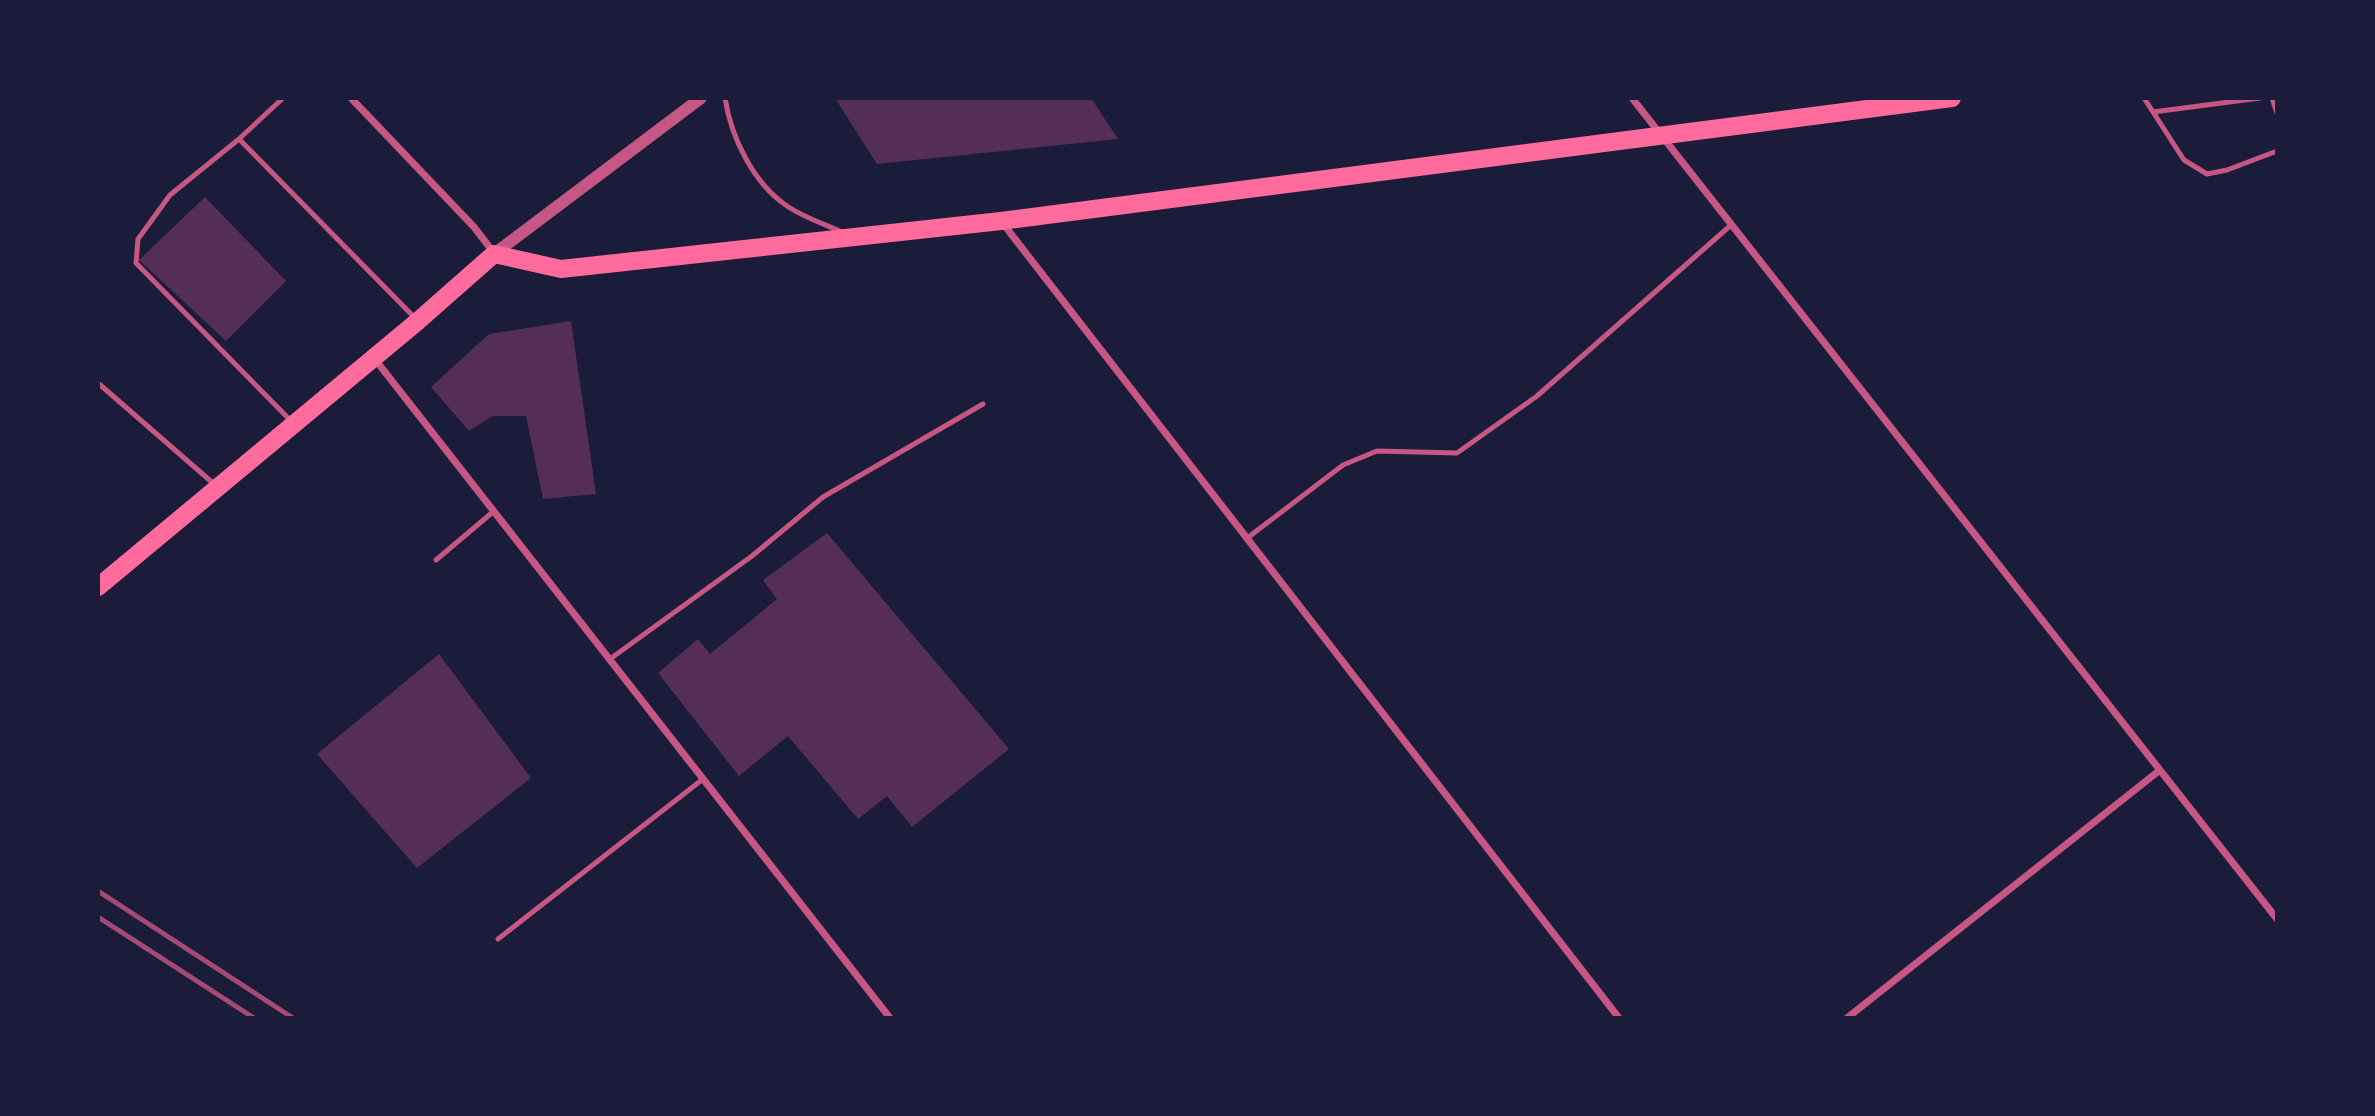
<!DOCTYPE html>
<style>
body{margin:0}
#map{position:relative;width:2375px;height:1116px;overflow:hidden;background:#1b1b3a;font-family:Rubik,sans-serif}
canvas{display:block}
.frame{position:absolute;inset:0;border:100px solid #1b1b3a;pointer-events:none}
</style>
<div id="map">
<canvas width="2375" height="1116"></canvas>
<div class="frame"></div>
</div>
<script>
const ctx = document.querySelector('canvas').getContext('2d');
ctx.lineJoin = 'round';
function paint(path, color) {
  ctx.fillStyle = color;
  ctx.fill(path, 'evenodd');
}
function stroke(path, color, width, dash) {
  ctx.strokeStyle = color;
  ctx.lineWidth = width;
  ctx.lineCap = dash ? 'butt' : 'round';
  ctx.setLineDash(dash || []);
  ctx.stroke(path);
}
paint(new Path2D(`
 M835 98H1091L1118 139 877 164Z
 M205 197 286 281 226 341 139 260Z
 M571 321 596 494 543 499 526 416H493L469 431 431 387 489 334Z
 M827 533 1009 749 912 827 887 796 858 819 788 736 739 776 658 673 698 639 710 654 777 599 763 580Z
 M439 654 531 778 417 868 317 754Z`), '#542f53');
stroke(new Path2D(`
 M283 98 239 139 170 195 138 239 136 263 291 421
 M725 98C731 137 753 183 787 206 803 217 824 224 842 232
 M2144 98 2184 160 2207 174 2227 170 2277 151
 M2272 98 2277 113
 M2153 112 2260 98
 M239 139 416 319
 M98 383 214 484
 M1246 539 1343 465 1377 451 1457 453 1537 396 1731 225
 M436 560 494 511
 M610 659 752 556 823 497 983 404
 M498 939 703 779`), '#c65784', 5);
stroke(new Path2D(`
 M351 98 474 227 494 253
 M1632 98 2277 919
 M1001 221 1619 1018
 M374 358 890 1018
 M1847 1018 2160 770`), '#c65784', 7);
stroke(new Path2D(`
 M494 254 701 98`), '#c65784', 12);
stroke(new Path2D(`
 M98 587 418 321 494 254 561 269 1001 221 1952 98`), '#ff6b9d', 18);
stroke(new Path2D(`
 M98 891 293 1018
 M98 917 254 1018`), '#a44b75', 5);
</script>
